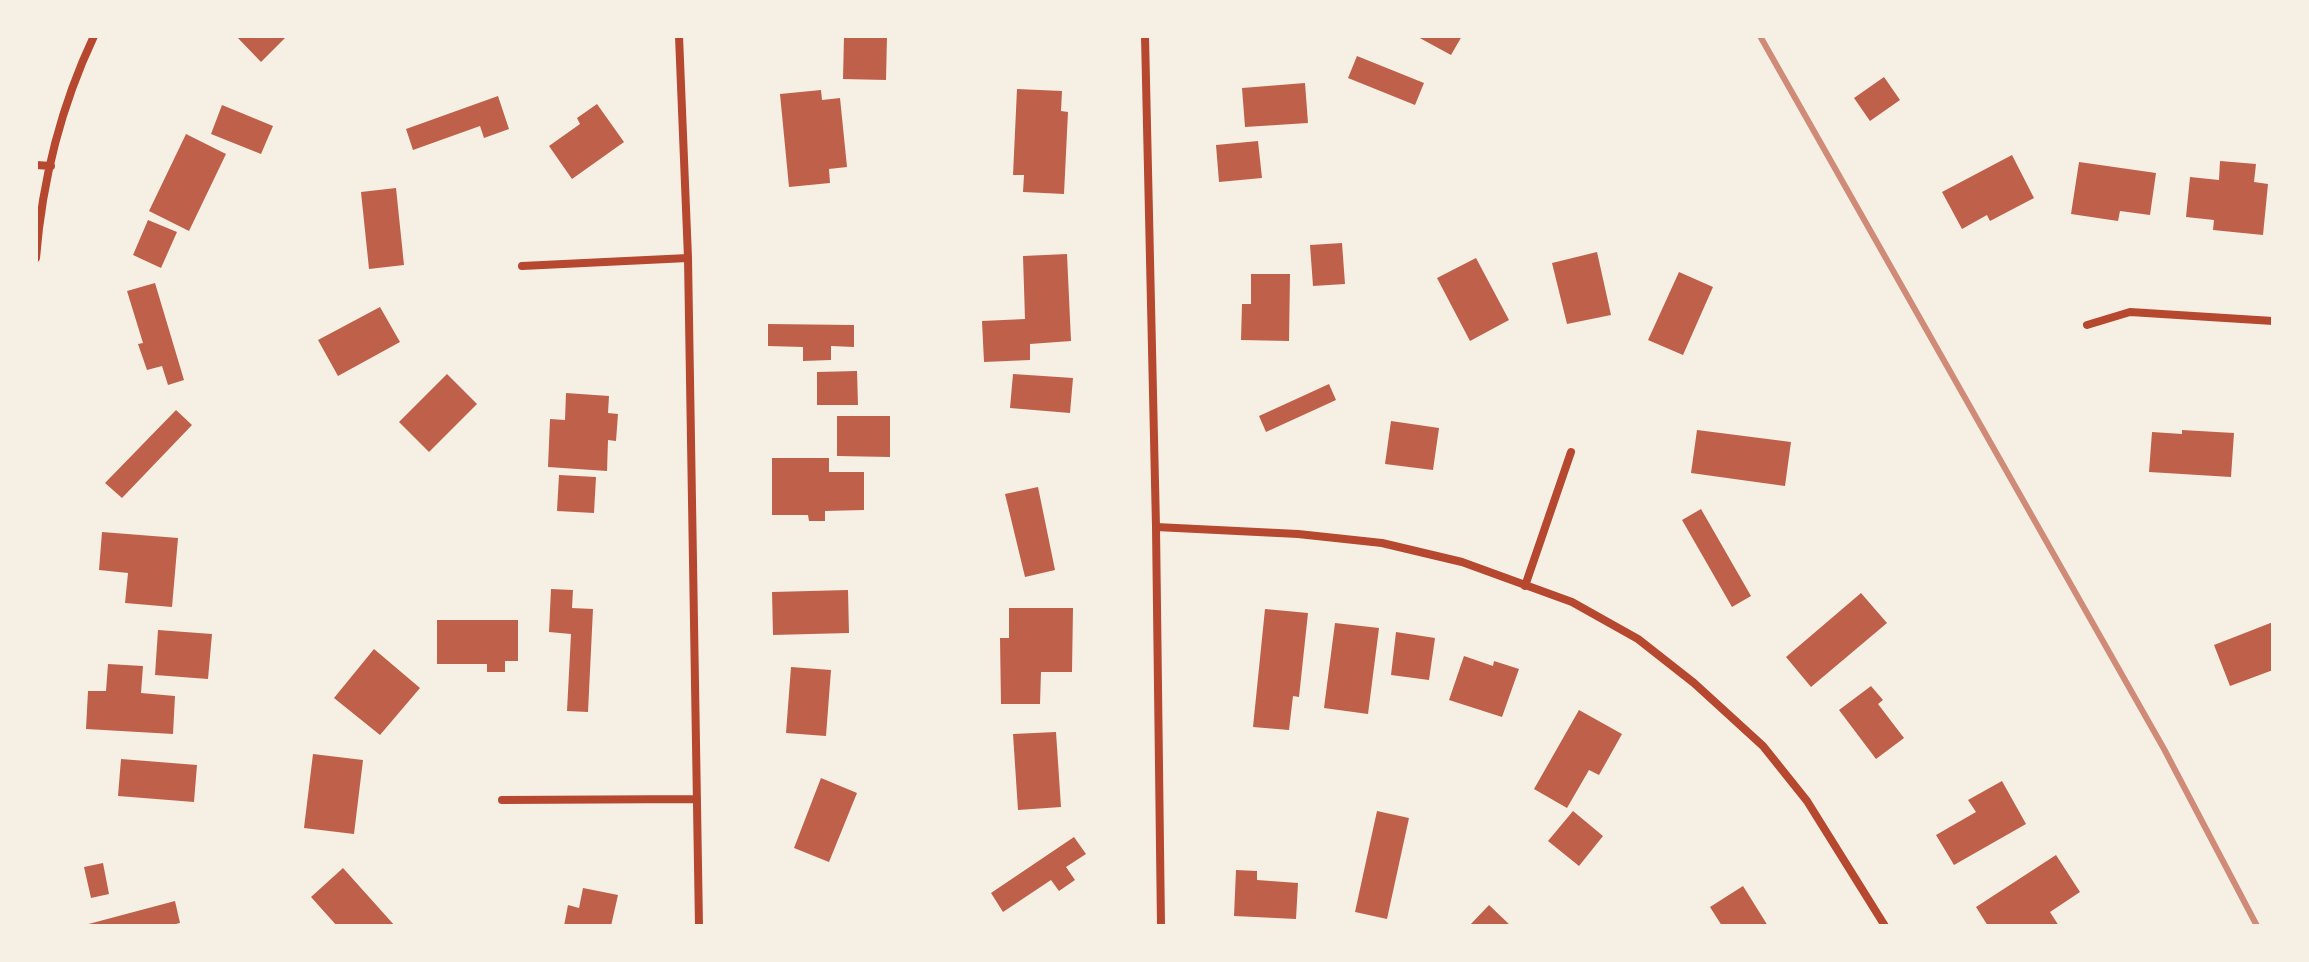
<!DOCTYPE html>
<style>
body{margin:0}
#map{position:relative;width:2309px;height:962px;overflow:hidden;background:#f6efe4;font-family:"DM Sans",sans-serif}
canvas{display:block}
.frame{position:absolute;inset:0;border:38px solid #f6efe4;pointer-events:none}
</style>
<div id="map">
<canvas width="2309" height="962"></canvas>
<div class="frame"></div>
</div>
<script>
const ctx = document.querySelector('canvas').getContext('2d');
ctx.lineJoin = 'round';
function paint(path, color) {
  ctx.fillStyle = color;
  ctx.fill(path, 'evenodd');
}
function stroke(path, color, width, dash) {
  ctx.strokeStyle = color;
  ctx.lineWidth = width;
  ctx.lineCap = dash ? 'butt' : 'round';
  ctx.setLineDash(dash || []);
  ctx.stroke(path);
}
paint(new Path2D(`
 M236 36H287L261 62Z
 M844 36H887L886 80 843 79Z
 M1416 36H1462L1451 55Z
 M1357 56 1424 83 1415 105 1348 78Z
 M1884 77 1900 100 1870 121 1854 98Z
 M1305 83 1308 123 1245 127 1242 88Z
 M1017 89 1062 91 1061 111 1068 112 1064 194 1023 192 1024 175H1013Z
 M821 90 822 100 840 98 847 167 829 169 830 183 789 187 780 94Z
 M498 96 509 129 484 138 480 126 413 150 406 129Z
 M597 104 624 142 572 179 549 146 580 124 577 118Z
 M222 105 273 126 261 154 211 134Z
 M186 134 226 154 189 231 149 211Z
 M1258 141 1262 178 1219 182 1216 145Z
 M2012 155 2034 198 1990 221 1987 215 1962 229 1942 192Z
 M2220 161 2256 164 2254 182 2268 184 2263 235 2213 230 2214 220 2186 217 2190 177 2219 180Z
 M2079 162 2156 173 2150 215 2120 211 2118 221 2071 214Z
 M396 188 404 265 369 269 361 192Z
 M148 220 177 232 161 268 133 255Z
 M1342 243 1345 284 1313 286 1310 245Z
 M1597 252 1611 315 1567 324 1552 263Z
 M1067 254 1071 341 1030 344V360L984 362 982 321 1025 319 1023 256Z
 M1476 258 1509 320 1470 341 1437 278Z
 M1679 272 1713 287 1683 355 1648 340Z
 M1251 274H1290L1289 341 1241 340 1242 304H1251Z
 M155 283 184 380 168 385 162 366 147 370 138 344 143 343 127 291Z
 M380 307 400 342 338 376 318 340Z
 M768 324 854 325V347L831 346V360L803 361V347L768 346Z
 M857 371 858 405H817V372Z
 M447 374 477 404 429 452 399 422Z
 M1013 374 1073 378 1070 413 1010 408Z
 M1329 384 1336 400 1266 432 1259 416Z
 M566 393 609 396 608 413 618 414 616 441 608 440 607 471 548 467 550 419 565 420Z
 M176 410 192 425 122 498 105 483Z
 M837 416H890V457L837 456Z
 M1391 421 1439 428 1433 470 1385 464Z
 M1697 430 1791 442 1785 486 1691 473Z
 M2182 430 2234 433 2231 477 2149 472 2152 432 2182 434Z
 M772 458H829V472H864V510L825 511V521H809L808 515H772Z
 M559 475 596 477 594 513 557 511Z
 M1038 487 1055 570 1025 577 1005 494Z
 M1701 509 1751 596 1732 607 1682 520Z
 M102 532 178 538 172 607 125 603 128 573 99 570Z
 M551 589 573 590 572 608 593 609 588 712 567 711 571 634 549 632Z
 M848 590 849 633 773 635 772 592Z
 M1861 593 1887 623 1811 687 1786 657Z
 M1009 608H1073L1072 672H1041L1040 704H1001L1000 638H1009Z
 M1265 609 1308 613 1299 697 1293 696 1289 730 1253 727Z
 M437 620H518V661H505V672H487V664H437Z
 M2273 622V670L2230 686 2214 645Z
 M1335 623 1379 628 1368 714 1324 708Z
 M158 630 212 634 208 679 155 675Z
 M1396 632 1435 638 1429 680 1391 675Z
 M374 649 420 688 380 735 334 698Z
 M1464 656 1493 666 1494 661 1519 669 1502 717 1449 700Z
 M108 664 143 666 141 693 175 696 173 734 86 729 88 691H106Z
 M791 667 831 670 826 736 786 733Z
 M1871 686 1883 700 1878 704 1904 738 1876 759 1839 710Z
 M1579 710 1622 734 1599 775 1589 770 1567 808 1534 789Z
 M1056 732 1061 807 1018 810 1013 734Z
 M313 754 363 760 354 834 304 828Z
 M121 759 197 765 194 802 118 796Z
 M821 778 857 793 829 862 794 848Z
 M2002 781 2026 824 1954 865 1936 835 1976 812 1968 800Z
 M1377 811 1409 818 1387 919 1355 912Z
 M1573 811 1603 836 1579 866 1548 841Z
 M1074 837 1086 854 1066 867 1075 880 1059 891 1051 880 1003 912 991 893Z
 M2056 855 2080 892 2050 912 2059 926H1988L1976 907Z
 M103 863 109 894 91 898 84 867Z
 M343 868 395 926H337L311 897Z
 M1236 870 1257 871V880L1298 883 1296 919 1234 916Z
 M1743 886 1768 926H1722L1710 907Z
 M583 888 618 895 611 926H564L568 905 579 908Z
 M175 901 180 923 167 926H81Z
 M1489 905 1511 926H1469Z`), '#bf614a');
stroke(new Path2D(`
 M679 36 688 258 699 926
 M1145 36 1156 527 1161 926
 M36 165 51 166
 M36 258C42 182 61 106 94 36
 M522 266 688 258
 M2087 325 2130 312 2273 321
 M1156 527 1298 534 1382 543 1462 562 1572 602 1638 639 1694 683 1763 746 1807 801 1885 926
 M1525 586 1571 452
 M502 800 697 799`), '#b5482f', 8);
stroke(new Path2D(`
 M1760 36 2164 749 2257 926`), '#cf8b77', 6);
</script>
